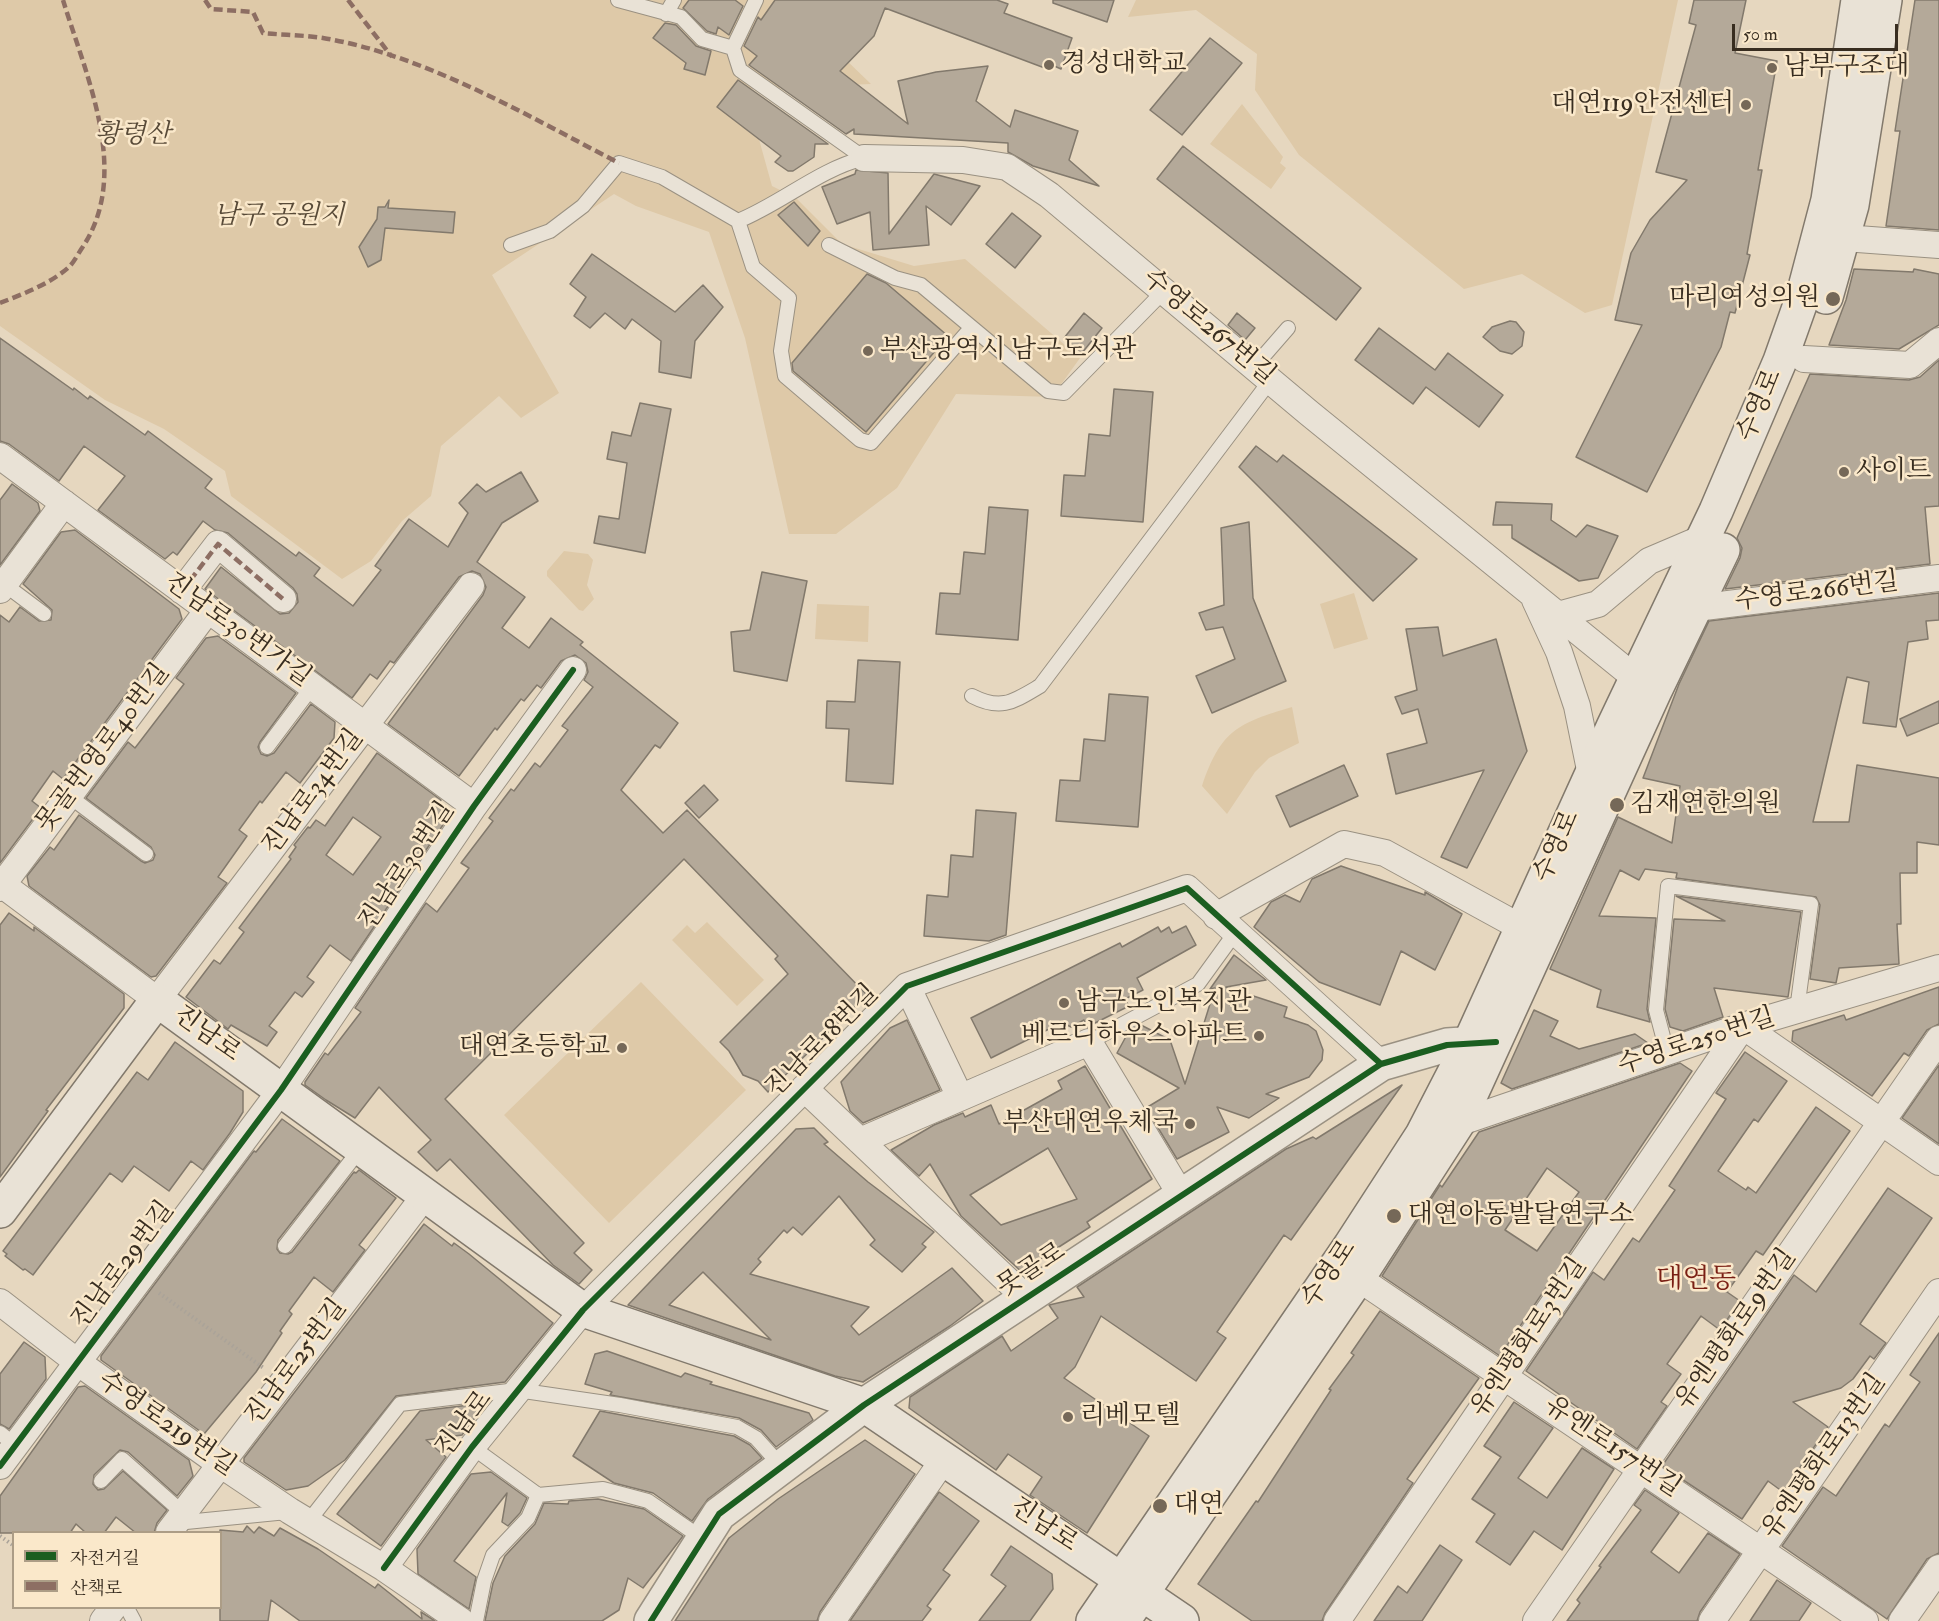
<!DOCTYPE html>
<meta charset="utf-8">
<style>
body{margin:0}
#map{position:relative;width:1939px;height:1621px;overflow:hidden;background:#e6d7bf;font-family:"IM FELL Double Pica","Noto Serif KR",serif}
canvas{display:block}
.legend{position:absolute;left:12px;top:1531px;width:210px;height:78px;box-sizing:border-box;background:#fae8ca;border:2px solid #ac9d86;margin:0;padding:8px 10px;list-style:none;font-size:18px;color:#382d20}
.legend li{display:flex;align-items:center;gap:12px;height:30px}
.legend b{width:30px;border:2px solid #ac9d86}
.scale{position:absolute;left:1732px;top:24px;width:166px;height:27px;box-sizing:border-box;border:3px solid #382d20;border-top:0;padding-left:8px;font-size:18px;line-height:21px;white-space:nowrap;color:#382d20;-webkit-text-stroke:4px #fae8ca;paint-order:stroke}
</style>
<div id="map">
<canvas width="1939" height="1621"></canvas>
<ul class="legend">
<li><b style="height:8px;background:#1b5e20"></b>자전거길</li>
<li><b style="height:8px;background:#8d6e63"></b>산책로</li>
</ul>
<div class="scale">50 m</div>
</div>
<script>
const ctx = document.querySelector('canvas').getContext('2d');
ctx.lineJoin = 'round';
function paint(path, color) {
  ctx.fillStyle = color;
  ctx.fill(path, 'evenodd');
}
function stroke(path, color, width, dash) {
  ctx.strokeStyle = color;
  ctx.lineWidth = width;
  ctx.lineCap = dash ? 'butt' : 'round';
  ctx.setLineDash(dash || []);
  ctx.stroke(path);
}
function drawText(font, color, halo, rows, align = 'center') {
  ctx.font = font + ' "IM FELL Double Pica","Noto Serif KR",serif';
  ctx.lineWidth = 5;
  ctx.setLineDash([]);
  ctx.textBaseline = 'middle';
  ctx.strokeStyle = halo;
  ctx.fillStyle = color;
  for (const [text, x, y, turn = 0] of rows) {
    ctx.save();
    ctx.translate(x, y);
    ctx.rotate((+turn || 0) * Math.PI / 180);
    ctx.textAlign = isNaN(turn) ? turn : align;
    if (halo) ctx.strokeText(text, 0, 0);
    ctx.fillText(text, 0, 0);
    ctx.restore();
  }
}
paint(new Path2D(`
 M0 0H784L871 84 745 89 772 186 796 198 842 244 914 266 965 259 1080 358 1052 397 956 394 897 488 836 534H789L745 338 709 232 636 206 614 194 492 275 559 393 521 418 499 396 441 446 431 496 402 521 371 561 342 579 231 496 225 471 164 429 105 400 0 326Z
 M1136 0H1678L1612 305 1585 313 1522 274 1464 289 1299 155 1255 90 1257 54 1196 10 1128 17Z
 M1242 104 1283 157 1280 163 1286 168 1271 189 1210 144Z
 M564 551 588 554 593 560 587 585 594 599 583 611 579 610 547 576V571Z
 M1354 593 1368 639 1334 649 1320 604Z
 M817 604 869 606 868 642 815 639Z
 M1292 707 1299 743 1269 758 1255 772 1227 814 1202 786C1221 730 1238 723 1292 707Z
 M707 922 764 980 737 1006 672 940 687 925 695 933Z
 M641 982 746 1090 609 1223 504 1115Z`), '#dec9a8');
const building = new Path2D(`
 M689 0H735L743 6 729 35 718 27 716 34 707 31 683 8Z
 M775 0H997L1008 4 1004 13 1072 38 1061 69 1052 65 1050 70 885 8 874 36 840 71 908 124 898 81 936 72 988 66 976 101 1010 127 1015 110 1078 131 1069 160 1099 186 1033 166 1008 152V143L854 134V129L846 134 749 65 757 56 744 46 758 17 761 20Z
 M1053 0H1114L1107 22 1053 3Z
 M1694 0H1746L1735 53 1777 61 1758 170H1762L1747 254 1750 255 1735 313 1730 312 1721 347 1647 492 1576 457 1642 325 1615 320 1631 253 1650 220 1687 180 1656 172 1696 25 1689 23Z
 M1915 0H1939V230L1886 226 1900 131H1895Z
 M665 23 676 25 696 46 711 51 705 75 684 69 686 63 653 38Z
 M1210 38 1242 63 1182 135 1150 110Z
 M738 80 828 144H815L814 157 793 171H788L775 162 781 156 717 107Z
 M1183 146 1361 288 1336 320 1157 179Z
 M856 170 888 173 889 234 934 174 980 186 951 225 926 206 929 245 873 250 870 212 837 224 822 187 855 174Z
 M389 200 388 208 455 212 453 233 385 228 381 260 368 267 359 247 377 219 378 207H385Z
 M794 202 820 231 808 246 778 215Z
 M1012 213 1041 236 1015 268 986 244Z
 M592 254 675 312 703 285 723 307 695 341 691 378 659 372 661 341 632 319 625 329 605 313 590 328 574 316 586 297 570 284Z
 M1854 269 1913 272 1914 269 1939 274V325L1899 349 1829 345 1846 300Z
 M867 274 886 283 948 336 866 432 793 371 792 363Z
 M1084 313 1102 328 1082 353 1064 338Z
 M1237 313 1255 328 1245 340 1228 325Z
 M1510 321 1516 322 1524 332 1522 346 1512 354 1500 351 1483 337 1492 327Z
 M1379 328 1435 370 1448 353 1503 395 1479 427 1426 387 1413 404 1355 360Z
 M0 338 73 390 74 388 88 399 90 396 145 435 148 431 212 479 205 488 296 556 299 552 320 568 314 576 353 606 381 570 375 566 409 519 448 547 468 513 459 503 477 484 486 492 521 472 538 501 502 523 477 562 525 597 502 628 529 648 551 618 583 642 580 645 678 723 660 748 655 745 621 790 663 833 687 810 867 995 768 1092 758 1081 743 1075 729 1051 720 1042 788 974 775 959 778 956 684 859 445 1099 584 1243 574 1253 592 1270 579 1284 553 1265 450 1159 437 1171 418 1152 431 1140 379 1087 355 1118 326 1100 305 1085V1082L325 1053 328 1055 361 1012 355 1008 426 903 437 912 469 868 461 863 493 821 489 818 511 789 514 791 535 763 540 767 568 730 562 726 593 687 584 680 588 672 586 663 575 655 561 661 541 688 537 685 524 701 521 699 497 730 495 728 459 776 388 724 483 595 486 587 480 574 472 571 459 577 394 663 390 661 377 679 370 674 352 698 205 589 221 567 280 614 289 613 298 602 297 594 293 588 228 533 215 530 203 521 177 555 173 552 165 559 98 510 125 476 84 446 59 481 9 444 0 441Z
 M1939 360V506L1925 507 1930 564 1725 589 1740 558 1742 548 1737 538 1810 374 1909 380 1920 377Z
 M1114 389 1153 392 1143 522 1061 516 1064 475 1085 476 1089 434 1110 436Z
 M640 403 671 409 645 553 594 543 599 516 619 519 627 463 607 459 612 432 631 436Z
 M1256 446 1277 462 1283 455 1417 559 1373 601 1239 467Z
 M12 484 38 503 40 511 0 565V500Z
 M1496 502 1552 504 1551 520 1576 537 1587 525 1618 536 1598 578 1579 581 1512 538V525H1493Z
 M989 507 1028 510 1018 640 936 634 940 593 960 594 964 552 985 554Z
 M1249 522 1253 598 1286 681 1212 713 1196 676 1235 659 1223 627 1206 630 1199 613 1224 605 1221 528Z
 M75 530 179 609 182 619 63 779 53 771 32 801 41 808 0 863V615L9 622 20 607 39 621 51 620 52 610 23 584 61 532Z
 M762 572 807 581 787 681 734 671 731 632 750 630Z
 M1939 593V620L1926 621 1928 639 1908 642 1896 727 1863 723 1869 682 1847 677 1813 822H1849L1857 765 1939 778V845L1917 842V873H1900L1901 924H1897L1899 964 1839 968 1836 983 1810 979 1820 905 1816 897 1676 878 1677 873 1645 869 1639 880 1620 870 1599 916 1656 918 1647 1009 1650 1022 1597 1007 1601 990 1550 969 1618 817 1672 843 1680 786 1643 778 1679 684 1709 621Z
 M1438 627 1443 656 1496 639 1527 751 1467 868 1441 857 1484 770 1396 794 1387 754 1427 743 1418 709 1402 714 1395 697 1417 690 1406 629Z
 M218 636 296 693 260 742 258 747 261 754 267 756 274 753 311 704 335 722 334 738 300 783 286 772 262 803 260 801 239 830 247 836 218 877 227 883 156 976 151 977 29 886 27 876 50 847 54 850 79 815 141 861 145 863 153 860 155 855 151 847 86 798 128 742 135 748 184 684 176 678 206 638Z
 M858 660 900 662 893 784 846 781 849 729 826 728 827 701 855 702Z
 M1109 694 1148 697 1138 827 1056 821 1060 780 1080 781 1084 739 1105 741Z
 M1939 701V723L1907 736 1900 719Z
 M377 753 441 800 437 806 446 813 447 819 351 961 330 945 307 977 314 982 302 997 295 992 269 1026 277 1032 267 1046 231 1025 228 1029 186 997 214 960 220 964 244 932 239 928 291 859 289 857 296 847 294 845 308 827 310 828 316 820 325 826ZM353 817 381 837 353 875 326 855Z
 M1344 765 1358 796 1290 827 1276 796Z
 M704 785 718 800 699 818 685 803Z
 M976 810 1016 813 1006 935 989 941 924 936 927 895 948 897 951 855 973 857Z
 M1341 866 1425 895V892L1462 914 1435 970 1401 951 1380 1005 1319 982 1254 927 1271 902 1285 895 1300 902 1312 879Z
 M1676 896 1801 912 1788 997 1714 988 1723 1017 1683 1031 1670 1027 1665 1009 1674 919 1725 921Z
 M9 913 34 931V927L124 994V1008L46 1110 48 1111 0 1177V925Z
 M1186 926 1196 945 1137 978 1143 990 1125 999 1129 1006 1087 1027 1084 1020 1071 1027 1060 1021 1061 1023 991 1058 971 1018 1120 943 1122 947 1158 927 1161 932 1169 927 1172 933Z
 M1234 955 1266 980 1226 987 1287 1007 1284 1017 1308 1025 1316 1031 1323 1050 1322 1060 1309 1077 1266 1094 1279 1098 1249 1118 1217 1107 1229 1132 1177 1159 1146 1108 1179 1088 1117 1053 1129 1031 1141 1025 1170 1040 1185 1084 1215 988 1210 989Z
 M1939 987V1024L1927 1030 1909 1056 1904 1053 1872 1096 1792 1041 1793 1031 1844 1015 1846 1020Z
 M1534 1010 1558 1021 1550 1036 1579 1049 1635 1034 1648 1043 1512 1089 1501 1083Z
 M907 1020 940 1090 863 1123 850 1111 841 1082 890 1028Z
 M175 1042 243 1091V1112L230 1133 203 1170 191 1161 169 1191 134 1166 122 1182 110 1173 33 1275 25 1269 23 1270 5 1256 7 1254 3 1251 137 1072 148 1080Z
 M1745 1052 1787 1081 1758 1122 1754 1119 1718 1171 1746 1190 1748 1187 1756 1193 1816 1107 1850 1131 1763 1255 1756 1251 1727 1292 1740 1301 1720 1330 1701 1316 1667 1364 1681 1374 1661 1402 1667 1406 1637 1449 1526 1371 1593 1272 1604 1280 1633 1238 1639 1242 1675 1190 1669 1186 1726 1099 1716 1093Z
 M1680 1063 1692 1071 1500 1356 1382 1276 1440 1185 1442 1187 1479 1132ZM1547 1168 1579 1192 1537 1251 1505 1230Z
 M1939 1065V1144L1902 1118Z
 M1085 1066 1152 1179 1087 1222 1090 1227 1037 1261 1025 1275 961 1216 930 1164 919 1176 891 1150 934 1125 963 1113 965 1117 991 1105 999 1124 1062 1089 1058 1081ZM1048 1148 1077 1199 1001 1225 970 1195Z
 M1402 1085 1291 1240 1284 1235 1217 1332 1226 1338 1196 1381 1101 1316 1075 1367 1064 1378 1149 1436 1087 1533 1030 1495 1042 1477 1008 1454 996 1470 909 1408 910 1397 1002 1336 1011 1351 1058 1318 1049 1305 1084 1297 1077 1287 1286 1149 1313 1137 1316 1139Z
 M282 1119 340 1161 278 1240 277 1249 280 1253 288 1254 292 1252 354 1172 356 1173 359 1170 396 1198 359 1245 365 1250 333 1292 314 1277 289 1311 292 1314 280 1331 282 1333 256 1372 204 1434 101 1360V1356L254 1151 256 1152Z
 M814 1128 828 1142 824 1144 868 1182 934 1232 922 1244 926 1247 902 1272 870 1245 875 1240 839 1196 802 1235 793 1227 787 1233 784 1230 758 1259 761 1262 750 1274 869 1307 851 1326 859 1335 952 1268 983 1301 950 1326 863 1382 835 1376 628 1305 796 1129ZM703 1272 771 1340 669 1305Z
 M1888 1188 1932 1218 1860 1324 1886 1343 1874 1359 1870 1356 1853 1379 1841 1388 1793 1402 1828 1427 1783 1492 1768 1481 1742 1519 1662 1466 1794 1275 1816 1292Z
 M424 1224 452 1246 454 1243 469 1254 553 1323 505 1382 396 1396 345 1460 308 1486 286 1490 244 1462V1458Z
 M1380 1311 1479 1378 1407 1479 1413 1483 1325 1613 1322 1621H1252L1198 1584 1256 1501 1258 1502 1331 1390 1329 1389 1354 1355 1351 1353Z
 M1939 1333V1553L1927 1559 1887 1619 1782 1546 1823 1487 1836 1496 1885 1424 1889 1427 1920 1382 1910 1375Z
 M24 1342 45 1357 46 1379 9 1429 0 1424V1374Z
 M607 1351 681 1377 685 1373 712 1382 710 1384 809 1413 813 1420 776 1447 761 1430 739 1418 610 1395 612 1392 585 1384 595 1354Z
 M85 1386 189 1460 193 1476 177 1496 128 1452 120 1450 94 1475 93 1484 98 1490 104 1489 123 1471 167 1510 157 1523 154 1533H136L116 1517 104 1533H86L76 1524 70 1533H0V1496L78 1387Z
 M1514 1402 1553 1428 1518 1478 1547 1498 1582 1448 1614 1469 1562 1550 1534 1531 1510 1565 1476 1542 1495 1514 1472 1499 1501 1457 1484 1446Z
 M486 1403 462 1435 426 1440 446 1457 381 1546 337 1514 420 1411Z
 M600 1411 734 1436 750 1445 762 1458 708 1499 692 1521 653 1493 614 1483 573 1456Z
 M865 1440 915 1474 820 1612 817 1621H675L729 1538 778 1499Z
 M491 1472 527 1498 520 1513 508 1526 502 1522 507 1493 454 1561 476 1577 469 1609 418 1574 417 1549 471 1474Z
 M1645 1490 1679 1513 1651 1552 1679 1573 1708 1533 1740 1554 1700 1612 1697 1621H1567L1580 1603 1577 1600 1601 1567 1599 1566 1641 1510 1634 1505Z
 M939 1492 979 1521 943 1570 950 1575 927 1606 931 1609 922 1621H850Z
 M598 1499 644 1509 683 1536 643 1588 628 1578 619 1610 602 1621H485L493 1583 505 1556 535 1524 544 1503 568 1504 569 1501Z
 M247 1526 254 1533 259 1527 274 1536 280 1528 318 1549 375 1588 378 1584 422 1619 421 1612 435 1621H300L271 1600 268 1621H220V1530L243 1532Z
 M1440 1545 1462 1560 1422 1621H1374L1398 1586 1407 1593Z
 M1011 1546 1052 1574 1053 1589 1030 1621H979L1006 1586 991 1575Z
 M1777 1580 1811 1603 1799 1621H1750Z`);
paint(building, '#b4a999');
stroke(building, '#82796c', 1.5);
const service = new Path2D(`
 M618 0 681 17 702 39 733 48 740 70 864 158
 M666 14 674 0
 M733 48 756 0
 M738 221 753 267 789 298 781 351 785 376 860 440 871 443 971 328
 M511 245 550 231 583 206 619 163 662 177 738 221C782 203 818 170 864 158
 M829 245 895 278 921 285 1048 391 1064 393 1164 291
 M1254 367 1288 328
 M4 584 44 614
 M972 696C1001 711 1013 702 1040 686L1270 381
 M267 747 312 687
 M69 796 146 854
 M1089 1042 1198 984 1235 933
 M1667 1052 1656 1010 1668 886 1811 904 1797 1010
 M285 1246 361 1148
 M0 1433 15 1445
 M472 1447 538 1495 603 1489 648 1501 703 1539
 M101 1481 122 1459 183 1513
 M308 1522 400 1404 517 1390 620 1405 737 1427 756 1438 782 1467
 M176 1523 287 1512
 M127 1608 134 1621
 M476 1621 484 1581 493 1555 528 1518 538 1495`);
const minor = new Path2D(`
 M864 158 963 160 1007 167 1049 195 1309 413 1649 689
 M1844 238 1939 245
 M1804 359 1910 365 1939 341
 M0 456 474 806
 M0 590 64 503
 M182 591 218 544 283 599
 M1535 600 1559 652 1577 706 1591 775
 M1696 608 1939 578
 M1558 615 1598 604 1649 561 1703 538
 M0 883 157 1000 471 586
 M0 888 208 610
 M1216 916 1344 844 1385 853 1522 928
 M907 986 960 1097
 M804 1088 1026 1298
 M1458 1123 1743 1026 1939 968
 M860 1141 1089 1042 1181 1195
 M1358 1278 1865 1621
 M0 1302 76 1361 220 1464 290 1511 384 1568 461 1621
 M0 1466 281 1090 474 806 573 670
 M169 1532 426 1194
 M384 1568 472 1447 583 1310 907 986 1187 888 1381 1064
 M103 1621 113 1608
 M832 1621 944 1459
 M1337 1621 1743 1026 1939 1162
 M1536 1621 1939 1039
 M1712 1621 1939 1292
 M1902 1621 1939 1568`);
const tertiary = new Path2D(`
 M651 1621 719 1514 864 1405 1381 1064 1447 1045 1494 1042`);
const secondary = new Path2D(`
 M1826 297 1852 205 1885 0
 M0 1211 157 1000 583 1310 864 1405 1182 1621
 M1093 1621 1350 1246 1422 1135 1469 1044 1613 727 1716 511 1780 361 1802 299 1828 200 1858 0
 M1123 1621 1358 1278 1458 1123 1654 693 1723 550`);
stroke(service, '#9a9182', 16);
stroke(minor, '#9a9182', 28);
stroke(tertiary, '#9a9182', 36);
stroke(secondary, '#82796c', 36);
stroke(new Path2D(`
 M159 1293 265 1369
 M0 1536 14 1546`), '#aaa399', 4, [1.5, 3]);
stroke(service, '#e9e2d6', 14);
stroke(minor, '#e9e2d6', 26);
stroke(tertiary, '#e9e2d6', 33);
stroke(secondary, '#e9e2d6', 33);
stroke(new Path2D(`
 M205 0 211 9 253 12 263 33C283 35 303 35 323 38 425 55 528 116 619 163
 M348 0 392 57
 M0 303C23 294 50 284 69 267 74 262 78 254 82 248 132 174 86 76 63 0
 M182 591 218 544 283 599`), '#8d6e63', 4.5, [9, 4.5]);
stroke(new Path2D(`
 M0 1466 281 1090 474 806 573 670
 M384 1568 472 1447 583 1310 907 986 1187 888 1381 1064
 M651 1621 719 1514 864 1405 1381 1064 1447 1045 1496 1042`), '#1b5e20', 6);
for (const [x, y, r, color] of [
 [1049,65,6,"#756858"],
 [1772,68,6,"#756858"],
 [1746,105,6,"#756858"],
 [1833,299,8,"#756858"],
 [868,351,6,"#756858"],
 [1844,472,6,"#756858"],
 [1617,805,8,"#756858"],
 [1064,1003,6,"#756858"],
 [1259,1036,6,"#756858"],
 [622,1048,6,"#756858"],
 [1190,1124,6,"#756858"],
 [1394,1216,8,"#756858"],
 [1068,1417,6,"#756858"],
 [1160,1506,8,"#756858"]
]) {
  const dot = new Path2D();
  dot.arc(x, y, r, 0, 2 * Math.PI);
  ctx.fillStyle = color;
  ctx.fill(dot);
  stroke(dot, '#fae8ca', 2);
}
drawText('26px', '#382d20', '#fae8ca', [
 ["경성대학교",1061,65],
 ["남부구조대",1784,68],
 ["대연119안전센터",1734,105,"right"],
 ["마리여성의원",1820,299,"right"],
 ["부산광역시 남구도서관",880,351],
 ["사이트",1856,472],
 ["김재연한의원",1630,805],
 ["남구노인복지관",1076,1003],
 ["베르디하우스아파트",1247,1036,"right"],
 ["대연초등학교",610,1048,"right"],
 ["부산대연우체국",1178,1124,"right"],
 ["대연아동발달연구소",1408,1216],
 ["리베모텔",1080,1417],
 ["대연",1174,1506]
], 'left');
drawText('italic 26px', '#584a38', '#fae8ca', [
 ["황령산",133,136],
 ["남구 공원지",279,217]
]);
drawText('26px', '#382d20', '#fae8ca', [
 ["수영로267번길",1208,328,40],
 ["수영로",1761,406,-67],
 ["수영로266번길",1817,593,-7],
 ["진남로30번가길",237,631,36],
 ["못골번영로40번길",104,749,-53],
 ["진남로34번길",314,793,-53],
 ["수영로",1558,847,-66],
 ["진남로30번길",408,867,-56],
 ["진남로",206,1035,36],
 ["진남로18번길",823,1042,-45],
 ["수영로250번길",1697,1043,-18],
 ["진남로29번길",124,1266,-53],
 ["못골로",1032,1271,-33],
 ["수영로",1330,1275,-56],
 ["유엔평화로9번길",1737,1330,-55],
 ["유엔평화로3번길",1530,1338,-56],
 ["진남로25번길",297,1363,-53],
 ["수영로219번길",166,1425,35],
 ["진남로",465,1425,-53],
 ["유엔로157번길",1612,1448,34],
 ["유엔평화로13번길",1825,1457,-55],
 ["진남로",1043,1526,34]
]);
drawText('28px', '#7a1f14', '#fae8ca', [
 ["대연동",1696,1281]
]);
</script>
